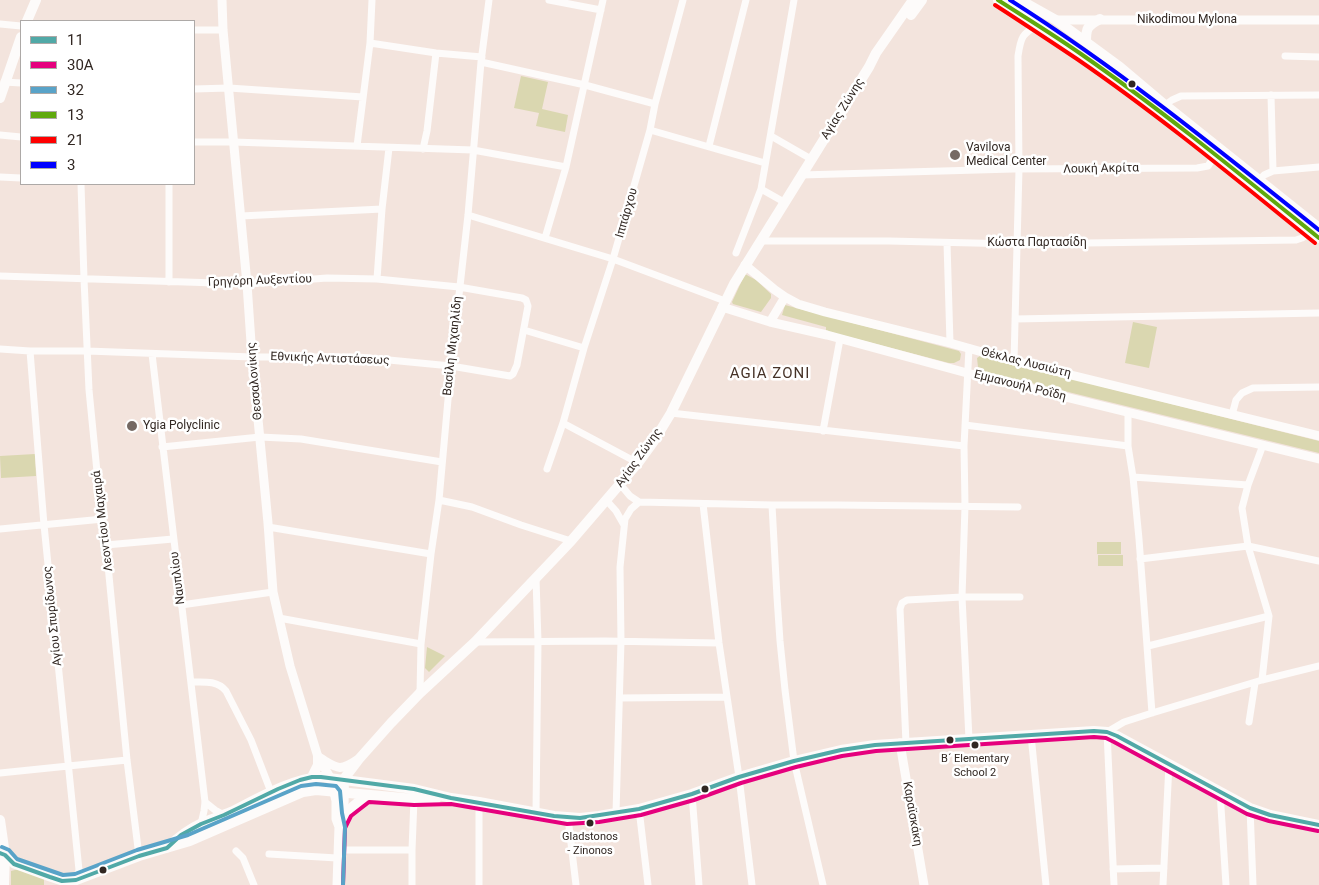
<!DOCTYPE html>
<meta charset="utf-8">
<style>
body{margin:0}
#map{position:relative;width:1319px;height:885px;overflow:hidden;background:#f3e4dd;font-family:Roboto,sans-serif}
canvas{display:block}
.legend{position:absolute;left:20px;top:20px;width:175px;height:165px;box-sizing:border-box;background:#fff;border:1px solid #ada9a7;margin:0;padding:6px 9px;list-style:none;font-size:15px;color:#312722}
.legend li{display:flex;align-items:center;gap:10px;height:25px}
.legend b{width:25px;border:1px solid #ada9a7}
</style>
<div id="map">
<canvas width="1319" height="885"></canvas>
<ul class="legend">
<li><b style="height:6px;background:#51a9a7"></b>11</li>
<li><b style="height:6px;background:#e5007d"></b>30A</li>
<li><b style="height:6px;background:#59a3c8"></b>32</li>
<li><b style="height:6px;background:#60a90e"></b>13</li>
<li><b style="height:6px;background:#f00"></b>21</li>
<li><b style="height:6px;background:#00f"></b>3</li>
</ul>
</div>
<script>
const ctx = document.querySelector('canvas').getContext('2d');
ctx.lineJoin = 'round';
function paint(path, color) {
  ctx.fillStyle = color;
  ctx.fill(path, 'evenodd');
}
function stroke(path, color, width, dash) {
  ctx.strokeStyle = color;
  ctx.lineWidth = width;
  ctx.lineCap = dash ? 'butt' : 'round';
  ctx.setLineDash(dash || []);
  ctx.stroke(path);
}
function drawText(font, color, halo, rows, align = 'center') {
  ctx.font = font + ' Roboto,sans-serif';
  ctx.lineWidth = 5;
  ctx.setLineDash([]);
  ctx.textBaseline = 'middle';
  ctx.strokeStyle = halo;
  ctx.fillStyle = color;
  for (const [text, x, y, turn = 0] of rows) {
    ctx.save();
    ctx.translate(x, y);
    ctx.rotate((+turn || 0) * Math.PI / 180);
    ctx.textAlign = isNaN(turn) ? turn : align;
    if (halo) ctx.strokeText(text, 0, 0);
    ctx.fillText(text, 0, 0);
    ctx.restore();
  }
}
paint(new Path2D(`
 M521 76 548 82 542 109 568 115 565 132 536 126 539 113 514 108Z
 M745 274 756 280 771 294V298L761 312 733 304 732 302Z
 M785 305 959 351 961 354 960 360 954 363H949L826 331V327L782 315Z
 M1133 322 1157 327 1149 368 1125 363Z
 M980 356 1319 441V453L986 372 978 367 977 358Z
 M35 454 36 476 1 478 0 456Z
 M1097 542H1121V554H1097Z
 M1098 555H1123V566H1098Z
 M427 647 445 656 429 672 425 668Z
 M19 869 44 877V885H11V871Z`), '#dad7b0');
stroke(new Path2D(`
 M549 0 601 10
 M0 24 21 26
 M194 30H223
 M370 43 436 53 482 57
 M1285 56 1319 57
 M481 62 585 85 655 104
 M4 82 21 83
 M194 89 229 88 363 97
 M1271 95 1273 171
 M1165 105 1172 100 1181 96 1319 95
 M650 130 765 163
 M0 135 21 137
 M771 136 811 159
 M194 142H233L473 150 566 167
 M357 146 370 43 372 0
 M709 146 746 0
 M423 149 427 131 436 53
 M801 175 1013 169 1197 168 1208 166 1215 155
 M0 177 21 178
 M1257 183 1264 175 1273 171 1319 167
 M81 184 84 279 89 390 98 482 106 545 127 760 139 856
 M169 184V282
 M761 189 784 202
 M468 215 613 259 725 301
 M241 216 382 209
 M545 238 566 167 603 0
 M760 241H889L1016 244 1296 240 1302 238 1311 232
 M947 243 950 343
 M736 253 761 189 794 0
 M0 276 247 284 327 278 377 279 459 287 522 298 526 300 528 306 517 365 513 374 510 376 451 366 358 357H252L87 351H30L0 349
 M377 279 382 209 389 148
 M1015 319 1319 313
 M524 330 584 348
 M30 351 44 525 79 870 76 880
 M152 354 205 802 204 811 201 824
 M1014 361 1019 169 1018 56C1021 36 1022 35 1038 24
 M671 413 964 446
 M1128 413V446L1133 477 1139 539 1152 713
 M1232 415 1236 400 1242 393 1253 388 1319 387
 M563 423 638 463
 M965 425 1128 446
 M823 431 840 339
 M162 447 260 437 301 439 442 462
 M547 469 563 423 584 348 613 259 650 130 655 104 683 0
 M1133 477 1248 485
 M620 484 630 496 639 502 772 505H838L1018 507
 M439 500 472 507 521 525 571 541
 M607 501 616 511 624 525
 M703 504 719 643 739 777 752 885
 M772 505 777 597 780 641 785 690 794 761 823 885
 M268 527 431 554
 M0 529 103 519
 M106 545 173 539
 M1140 559 1248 546 1319 561
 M181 605 273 592
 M279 618 421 644
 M475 642 605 641 719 643
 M1148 646 1269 616
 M1262 680 1269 616 1248 546 1242 508 1248 485 1263 445
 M191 682C203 682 217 680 226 691L251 740 271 792
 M420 693 421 644 431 554 439 500 451 366 468 215 481 62 489 0
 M620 698 727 697
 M1249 722 1255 683
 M1031 735 1046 885
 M969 739 962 597 965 506 964 446 969 348
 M906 743 900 609 902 603 907 600 962 597H1020
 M0 773 127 760
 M1220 792 1226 885
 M692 794 699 885
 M205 802 215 810 224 815
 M1250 808 1253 885
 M639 809 648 885
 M536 812 538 642 536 578
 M616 813 621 641 620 567 625 519 631 509 639 502
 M568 818 576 885
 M338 850H412
 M236 851 243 858 254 885
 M269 854 337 858
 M1113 869 1164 868
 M412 885V850L414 799
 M479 885V802
 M1114 885 1107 732 1124 722 1152 713 1262 680 1319 666
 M1163 885 1169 764`), '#fdfbfa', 7);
stroke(new Path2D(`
 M222 0 223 30 247 284 252 357 268 523 273 592 290 666 318 757 331 779 336 801V819L339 827
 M1056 20H1319
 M745 265 775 290 785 297 798 304 825 312 950 343 1014 361 1319 436
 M722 307 770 322 827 335 967 373 1319 459
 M770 322 785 297
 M900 743 924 885
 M320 758C337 768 339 772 357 760
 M0 853 5 855 14 864 50 877 62 881 75 880
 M337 885 339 827C345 813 345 796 344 780`), '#fdfbfa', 9);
stroke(new Path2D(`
 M998 0C1112 69 1215 155 1319 238
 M1020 0 1056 20 1120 67 1165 105 1319 228
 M911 15 922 0
 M27 21 36 0
 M1086 42C1086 28 1087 26 1100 19
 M0 98 21 37
 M312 777 318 765V757
 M334 792 359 759 391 723 420 693 475 642 571 541 638 463 654 441 671 413 734 284 869 67 876 53 913 0
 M343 819C349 808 357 802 367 796
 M0 820 5 855 4 885
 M167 848C177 838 189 829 202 823 211 819 221 816 231 812 257 799 293 778 321 777L414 789 451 798 479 802 554 816 580 818 599 816 639 809 692 794 739 777 794 761 841 750 875 745 1094 731 1107 732 1117 736 1250 808 1270 815 1319 825
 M68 885 76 880 139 856 190 841 303 792 316 790 414 799H436`), '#fdfbfa', 10);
stroke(new Path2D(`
 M0 853 5 855 14 864 50 877 62 881 76 880 139 856 167 848 181 835 201 824 224 815 278 789 300 780 312 777H321L414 789 451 798 554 816 580 818 639 809 692 794 739 777 794 761 841 750 875 745 1094 731 1107 732 1117 736 1250 808 1270 815 1319 825`), '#51a9a7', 4);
stroke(new Path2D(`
 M343 885 345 828 351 816 369 802 414 805 451 804 567 824 599 822 641 815 694 800 741 783 796 767 842 756 876 751 1094 737 1106 738 1114 742 1247 814 1269 821 1318 831`), '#e5007d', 4);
stroke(new Path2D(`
 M2 847 9 850 17 859 63 875 75 874 137 850 188 835 301 786 316 784 336 786 340 791 342 813 345 827 343 885`), '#59a3c8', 4);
stroke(new Path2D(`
 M998 0C1026 18 1054 35 1081 54 1163 111 1241 175 1319 238`), '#60a90e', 4);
stroke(new Path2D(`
 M995 5C1023 23 1050 41 1077 59 1160 116 1237 180 1315 243`), '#f00', 4);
stroke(new Path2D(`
 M1010 0C1119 69 1219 150 1319 230`), '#00f', 4);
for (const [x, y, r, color] of [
 [1132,84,4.5,"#312722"],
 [955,155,6,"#756963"],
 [132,426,6,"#756963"],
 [950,740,4.5,"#312722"],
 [975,745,4.5,"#312722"],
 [705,789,4.5,"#312722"],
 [590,823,4.5,"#312722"],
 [103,870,4.5,"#312722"]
]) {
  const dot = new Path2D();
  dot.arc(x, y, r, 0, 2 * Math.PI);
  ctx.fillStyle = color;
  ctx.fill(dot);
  stroke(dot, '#fff', 2);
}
drawText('11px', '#312722', '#fff', [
 ["B´ Elementary",975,759],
 ["School 2",975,773],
 ["Gladstonos",590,837],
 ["- Zinonos",590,851]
]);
drawText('12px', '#312722', '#fff', [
 ["Nikodimou Mylona",1187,20],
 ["Αγίας Ζώνης",843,109,-58],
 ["Λουκή Ακρίτα",1101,169,-1],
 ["Ιππάρχου",627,213,-74],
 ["Κώστα Παρτασίδη",1037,243],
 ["Γρηγόρη Αυξεντίου",260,281,-2],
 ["Βασίλη Μιχαηλίδη",453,346,-84],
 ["Εθνικής Αντιστάσεως",330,359,2],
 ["Θέκλας Λυσιώτη",1026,363,14],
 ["Θεσσαλονίκης",255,381,-95],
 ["Εμμανουήλ Ροΐδη",1020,386,14],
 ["Αγίας Ζώνης",639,458,-54],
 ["Λεοντίου Μαχαιρά",103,521,-97],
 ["Ναυπλίου",178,578,-97],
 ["Αγίου Σπυρίδωνος",53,616,-96],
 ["Καραϊσκάκη",912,814,80]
]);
drawText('12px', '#312722', '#fff', [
 ["Vavilova",966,148],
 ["Medical Center",966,162],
 ["Ygia Polyclinic",143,426]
], 'left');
ctx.letterSpacing = '1px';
drawText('15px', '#463227', '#fff', [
 ["AGIA ZONI",770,374]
]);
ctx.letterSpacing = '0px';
</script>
